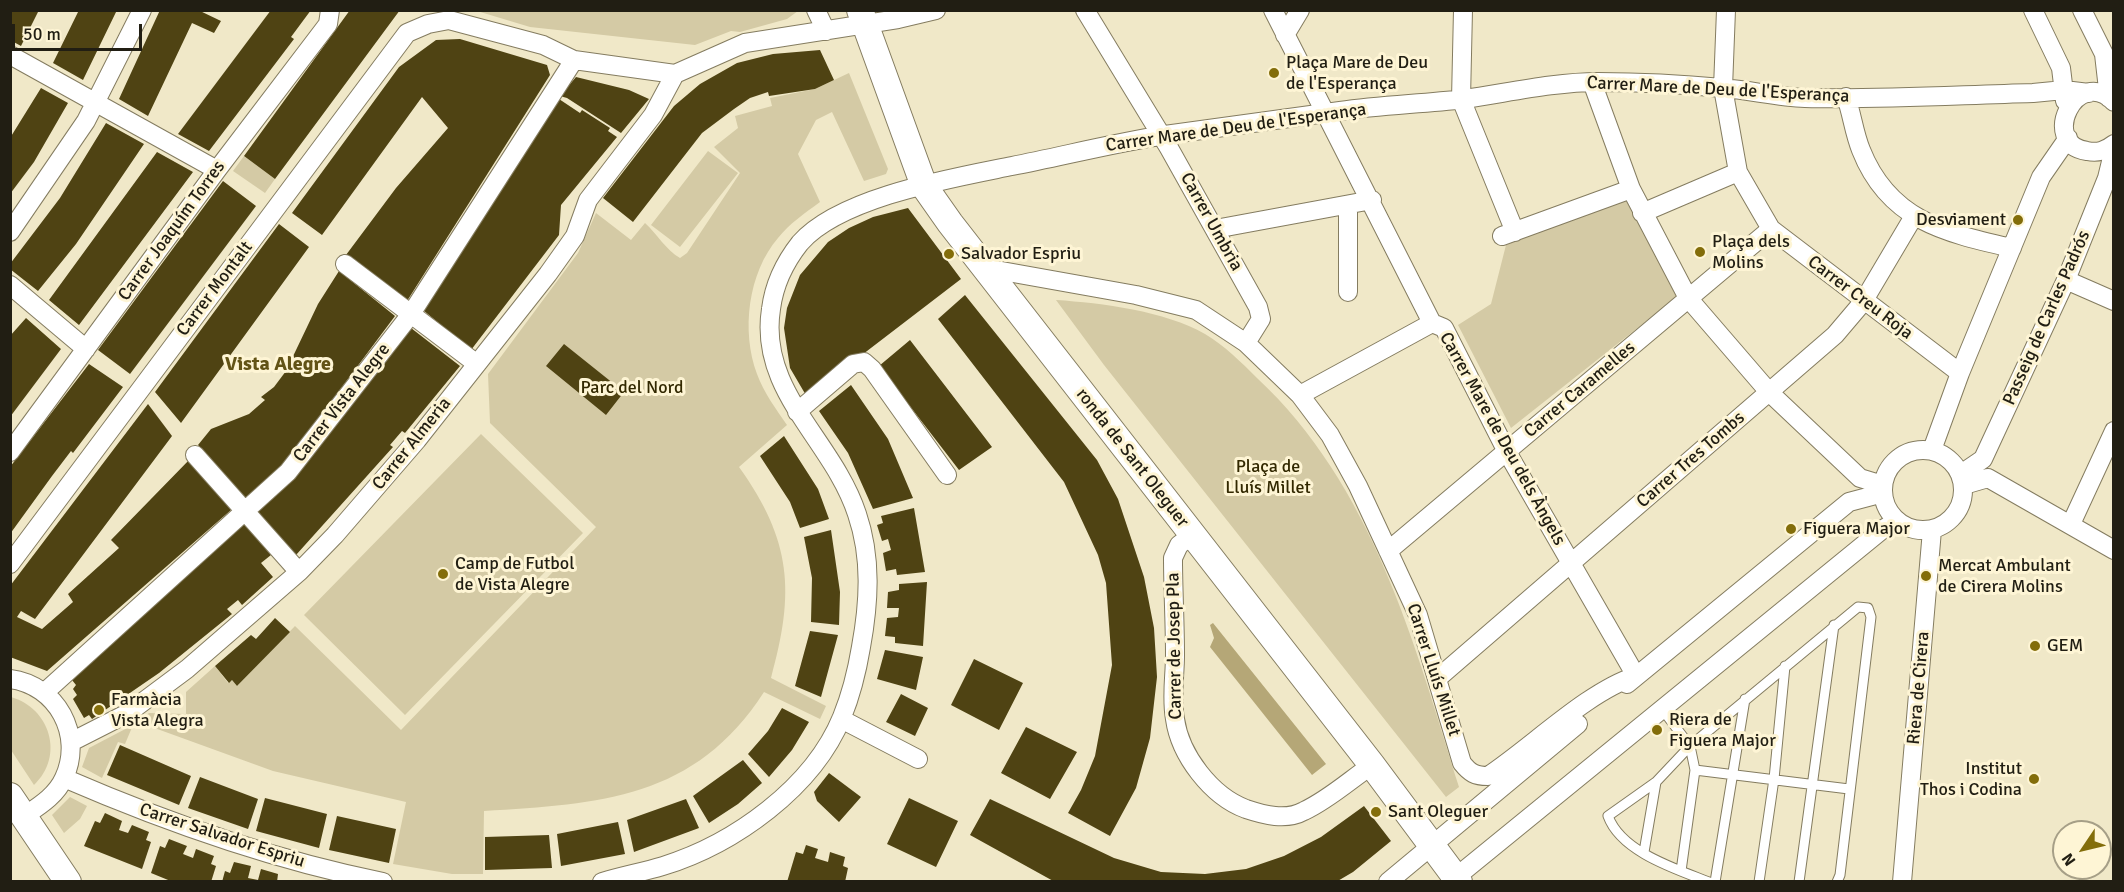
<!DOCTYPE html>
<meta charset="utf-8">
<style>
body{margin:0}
#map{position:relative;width:2124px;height:892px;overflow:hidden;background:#f0e8c8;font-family:Signika,sans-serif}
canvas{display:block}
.frame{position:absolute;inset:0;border:12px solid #211e13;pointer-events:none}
.north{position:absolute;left:2052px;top:820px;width:60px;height:60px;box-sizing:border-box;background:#fef5d5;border:2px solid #a69f87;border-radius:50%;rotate:235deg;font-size:16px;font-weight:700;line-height:24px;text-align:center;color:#211e13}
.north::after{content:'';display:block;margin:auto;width:21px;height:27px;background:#836d0a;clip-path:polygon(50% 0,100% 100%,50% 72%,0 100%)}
.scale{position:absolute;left:12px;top:24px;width:130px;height:27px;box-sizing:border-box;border:3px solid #211e13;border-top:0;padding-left:8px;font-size:18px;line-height:21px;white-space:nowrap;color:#211e13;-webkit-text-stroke:4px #fef5d5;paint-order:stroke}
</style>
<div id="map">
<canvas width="2124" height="892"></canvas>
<div class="frame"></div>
<div class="north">N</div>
<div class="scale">50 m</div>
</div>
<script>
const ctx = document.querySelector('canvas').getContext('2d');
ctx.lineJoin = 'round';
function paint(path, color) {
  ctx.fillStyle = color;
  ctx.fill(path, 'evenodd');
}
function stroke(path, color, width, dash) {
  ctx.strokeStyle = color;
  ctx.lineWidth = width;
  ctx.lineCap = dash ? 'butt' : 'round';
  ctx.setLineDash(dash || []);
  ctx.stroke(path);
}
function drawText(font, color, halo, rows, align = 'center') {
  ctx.font = font + ' Signika,sans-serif';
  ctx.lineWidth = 6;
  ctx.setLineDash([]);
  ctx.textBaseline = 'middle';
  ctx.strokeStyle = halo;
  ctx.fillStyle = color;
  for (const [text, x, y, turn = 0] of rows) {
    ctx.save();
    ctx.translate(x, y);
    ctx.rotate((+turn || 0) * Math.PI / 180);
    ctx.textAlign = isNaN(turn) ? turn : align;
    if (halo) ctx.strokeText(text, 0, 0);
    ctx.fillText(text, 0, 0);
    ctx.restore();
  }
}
paint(new Path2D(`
 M477 11 798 10V11L787 19 740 32 731 31 695 45 530 27Z
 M849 73 888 169 886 174 864 181 832 112 816 120 798 154 820 202C805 213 789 224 778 238 748 273 741 331 757 374 764 393 776 409 787 425L739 467C792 541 795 592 771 678L826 706 820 719 764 692C695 799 600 804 484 811L483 874H452L393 864 406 802 273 771 138 722 149 713 186 714V692L215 666 228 683 232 680 237 686 295 626 401 730 596 527 490 423 488 374 578 253 596 213 631 240 645 223C657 234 666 250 680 258L687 253 740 173 714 147 738 128 735 116 772 106 770 98 815 89Z
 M708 151 738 173 680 247 651 225Z
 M244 156 275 179 265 193 233 171Z
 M1630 197 1678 296 1511 428 1458 325 1491 304 1506 245Z
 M1056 300C1102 303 1165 311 1205 334 1224 345 1242 363 1257 378 1372 485 1414 641 1459 787L1446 797 1104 365Z
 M481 434 583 533 405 715 304 615Z
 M11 697C50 708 65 756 34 785L11 750Z
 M133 725 125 744 118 742 102 778 82 767 89 748Z
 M70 797 87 806 80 819 64 833 52 815Z`), '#d4caa5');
paint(new Path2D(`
 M1213 623 1326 764 1312 775 1210 647 1214 638 1210 625Z`), '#b5a777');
paint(new Path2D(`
 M10 10H39L21 46 10 40Z
 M79 10H117L83 80 53 63Z
 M160 10H198L221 21 214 33 192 23 148 116 119 99Z
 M271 10H311L291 37 294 39 209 151 178 134Z
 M350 10H400L275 179 244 156Z
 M460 39 547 65 550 75 407 301 346 255 396 188 448 128 422 97 322 235 292 213 399 67 436 40Z
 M820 50 834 80 815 89 769 96 768 92 750 98 734 109 702 133 633 222 603 198 674 106 700 84 737 63 773 54Z
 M576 77 629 90 649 99 621 133 567 98 560 96Z
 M41 88 68 103 34 162 10 194V138Z
 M559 99 580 113 582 110 610 128 608 131 617 137 561 205 559 235 471 350 423 310Z
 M106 123 144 144 76 244 38 291 10 269V264L60 198Z
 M157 152 193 172 79 325 49 300Z
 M223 181 256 206 130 374 98 350Z
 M908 208 961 279 807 397 790 368 784 328 787 308 800 275 828 242 849 228 873 217Z
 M279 224 309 247 181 423 155 392Z
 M339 271 395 316 286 462 244 499 198 445 211 429 249 414 265 400 261 397 274 387 286 371 318 304Z
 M965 295 1097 460 1118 499 1144 577 1154 628 1157 677 1150 738 1136 788 1110 836 1068 813 1081 790 1095 756 1112 665 1106 583 1098 555 1064 482 938 319Z
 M26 318 61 349 10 417V336Z
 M411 328 460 366 405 433 402 431 390 445 393 447 296 555 256 512 298 474Z
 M910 340 992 447 959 470 879 366Z
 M564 344 624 392 606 415 546 366Z
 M89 364 123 387 73 453 71 451 52 476 10 534V467Z
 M851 385 888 439 913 498 873 509 848 453 819 411Z
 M148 404 172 436 35 619 21 611 17 617 42 629 73 602 68 594 119 548 111 540 190 459 231 510 47 671 10 657V586Z
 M784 436 818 489 829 519 800 528 790 502 760 456Z
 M914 508 925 572 897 575 896 569 886 571 883 553 891 550 888 539 882 541 877 525 883 523 881 516Z
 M244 524 271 555 261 563 273 577 242 605 238 600 227 609 232 614 159 673 92 719 89 715 84 718 73 699 77 695 73 689 76 685 72 680Z
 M831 530 840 592 839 625 811 622 812 578 804 537Z
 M927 582 923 646 895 643V637L885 636 887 618 898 617 899 608H887L888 592 899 590V584Z
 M275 618 290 632 237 686 232 680 229 683 215 666 251 635 256 639Z
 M810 631 838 635 821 697 795 686Z
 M885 650 923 657 916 690 877 679Z
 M974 659 1023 683 999 730 951 705Z
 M901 694 928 708 915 736 886 722Z
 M782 708 809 722 792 750 769 777 748 754 768 731Z
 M1026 727 1077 752 1050 799 1001 773Z
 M120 745 191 776 179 805 107 775Z
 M743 760 762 783 738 804 709 823 693 796Z
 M829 773 861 797 839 822 817 801 814 792Z
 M200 777 258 799 248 829 188 808Z
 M265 798 327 814 319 848 256 831Z
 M909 798 958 821 936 867 887 844Z
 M686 799 699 828 634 852 627 820Z
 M990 799 1114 858 1161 872 1205 874 1246 869 1284 856 1321 837 1364 806 1391 841 1353 872 1336 882H1055L970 835Z
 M105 813 122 821 119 830 128 833 132 825 149 832 146 840 151 842 142 869 84 846 95 821 100 823Z
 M337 816 396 829 389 863 329 850Z
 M618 822 625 854 561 866 557 834Z
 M549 835 552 868 485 870V837Z
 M169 839 187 846 183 854 193 858 196 849 214 856 211 864 216 866 211 882H173L151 873 160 846 165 848Z
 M806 845 818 849 815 858 828 862 830 852 845 857 843 866 848 868 845 882H787L796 852 803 854Z
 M234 862 251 866 248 878 258 880 261 869 278 874 277 882H222L225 871 230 873Z`), '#4f4313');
const lane = new Path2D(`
 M1662 709 1690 746 1695 770 1849 789
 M1644 852 1656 782
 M1681 871 1695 770
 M1709 882C1676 869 1621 852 1608 816L1656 782 1690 746 1858 607 1868 608 1871 617 1840 875 1837 882
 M1715 882 1745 699
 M1759 882 1774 779 1785 666
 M1799 882 1834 625`);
const street = new Path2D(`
 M816 10 826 31
 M1085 10 1169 148 1258 307 1261 319 1246 343
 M1463 10 1461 99 1515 232
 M1726 10 1723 88 1738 172 1771 229 1960 373
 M2033 10 2061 68 2065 101
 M2082 10 2104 54 2109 98
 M1285 35 1300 10
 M10 55 217 170
 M675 74 745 43 898 19 936 10
 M1592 82 1631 189 1688 298 1769 392 1860 478 1883 485
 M1846 97C1852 114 1854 133 1861 150 1889 221 1946 233 2012 248
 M2114 102C2077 64 2038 144 2087 151 2098 153 2105 151 2114 144
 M1348 206V292
 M1642 213 1738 172
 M1215 229 1372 200
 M10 232 86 121 142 10
 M1502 236 1631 189
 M345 264 477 364
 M985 268 1136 295 1196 310 1246 343 1300 395 1330 435 1358 486 1418 615 1462 763C1470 773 1475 776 1488 776 1532 747 1588 691 1636 676L1507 452 1444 328 1432 323 1273 10
 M2066 280 2114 301
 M10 285 86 349
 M1300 395 1432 323
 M797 412 853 364 864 362 872 369 947 475
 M1883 490a40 40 0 1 1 80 0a40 40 0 1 1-80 0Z
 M1932 450 1960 373 2041 177 2068 138
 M10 452 217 170 328 24 330 10
 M195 455 299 572
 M1961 474 1983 459 2066 280 2107 178 2114 149
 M1964 485 1988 478 2114 550
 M2071 524 2114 431
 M1192 535 1179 545 1173 558C1173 590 1175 623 1175 655 1175 676 1171 697 1175 719 1180 755 1211 796 1246 809 1264 815 1286 821 1304 811 1328 800 1350 780 1372 765
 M1388 551 1771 229
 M10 564 407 33 428 24 449 20 543 45 574 60 675 74
 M1438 678 1835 335 1863 302 1914 216
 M10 679C57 685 84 735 64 778 56 796 39 806 23 817
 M1627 684 1849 502 1883 493
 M45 692 288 472 411 314 574 60
 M841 719 918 759
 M71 742 128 713 187 669 299 572 335 535 417 440 548 274 575 236 588 200 653 115 675 74
 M64 778C168 823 273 860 383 882
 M602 882C622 876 643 872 663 866 734 844 813 788 842 717 851 695 857 671 861 647 869 603 872 558 857 514 833 440 758 392 771 309 774 285 785 262 800 243 840 197 953 178 1012 166 1063 156 1114 143 1165 135 1223 127 1281 119 1340 111 1381 105 1422 104 1464 99 1507 93 1554 82 1598 82 1639 82 1681 84 1722 88 1750 90 1777 97 1805 98 1880 100 1957 95 2033 93L2064 90 2089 93
 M1388 882 1578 724
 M1450 882 1883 529 1897 521
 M1902 882 1932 530`);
const secondary = new Path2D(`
 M860 10 924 186 950 223 1372 765 1459 882
 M10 796 68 882`);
stroke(lane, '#847c60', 11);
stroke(street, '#847c60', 20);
stroke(secondary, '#847c60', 28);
stroke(lane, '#fff', 9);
stroke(street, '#fff', 18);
stroke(secondary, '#fff', 26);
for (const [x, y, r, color] of [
 [1274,73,6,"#836d0a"],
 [2018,220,6,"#836d0a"],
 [1700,252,6,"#836d0a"],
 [949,254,6,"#836d0a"],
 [1791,529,6,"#836d0a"],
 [443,574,6,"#836d0a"],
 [1926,576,6,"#836d0a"],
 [2035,646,6,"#836d0a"],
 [99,710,6,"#836d0a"],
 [1657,730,6,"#836d0a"],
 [2034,779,6,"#836d0a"],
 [1376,812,6,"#836d0a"]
]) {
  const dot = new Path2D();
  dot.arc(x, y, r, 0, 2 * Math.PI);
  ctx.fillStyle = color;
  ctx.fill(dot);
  stroke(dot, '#fef5d5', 2);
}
drawText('18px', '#211e13', '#fef5d5', [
 ["Plaça Mare de Deu",1286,63],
 ["de l'Esperança",1286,84],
 ["Desviament",2006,220,"right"],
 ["Plaça dels",1712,242],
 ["Molins",1712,263],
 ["Salvador Espriu",961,254],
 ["Figuera Major",1803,529],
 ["Camp de Futbol",455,564],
 ["de Vista Alegre",455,585],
 ["Mercat Ambulant",1938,566],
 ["de Cirera Molins",1938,587],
 ["GEM",2047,646],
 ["Farmàcia",111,700],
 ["Vista Alegra",111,721],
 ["Riera de",1669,720],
 ["Figuera Major",1669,741],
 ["Institut",2022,769,"right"],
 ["Thos i Codina",2022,790,"right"],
 ["Sant Oleguer",1388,812]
], 'left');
drawText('18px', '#211e13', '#fef5d5', [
 ["Carrer Mare de Deu de l'Esperança",1718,90,3],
 ["Carrer Mare de Deu de l'Esperança",1236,128,-8],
 ["Carrer Umbria",1211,222,61],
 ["Carrer Joaquím Torres",172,231,-54],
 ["Carrer Montalt",215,289,-53],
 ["Carrer Creu Roja",1860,298,37],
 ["Passeig de Carles Padrós",2047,318,-66],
 ["Carrer Caramelles",1580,390,-40],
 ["Carrer Vista Alegre",342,403,-52],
 ["Carrer Mare de Deu dels Àngels",1502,439,61],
 ["Carrer Almeria",412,444,-51],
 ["ronda de Sant Oleguer",1132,458,52],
 ["Carrer Tres Tombs",1691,460,-41],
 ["Carrer de Josep Pla",1175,646,-91],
 ["Carrer Lluís Millet",1433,670,72],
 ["Riera de Cirera",1919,688,-85],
 ["Carrer Salvador Espriu",222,836,18]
]);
drawText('18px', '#322800', '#fef5d5', [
 ["Parc del Nord",632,388],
 ["Plaça de",1268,467],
 ["Lluís Millet",1268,488]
]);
drawText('bold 20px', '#625316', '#fef5d5', [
 ["Vista Alegre",278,365]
]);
</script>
